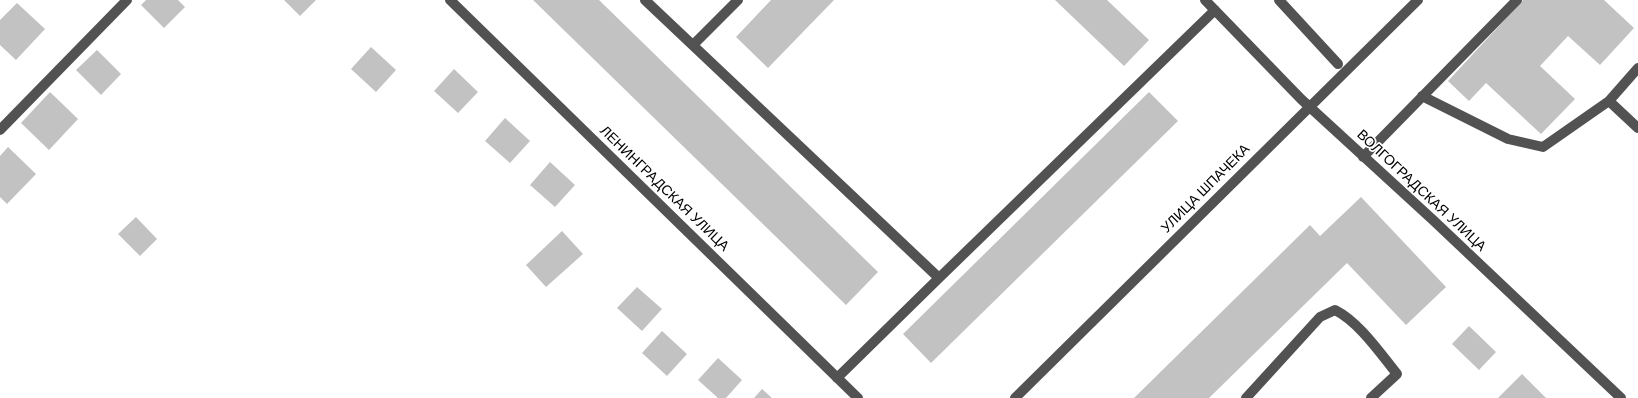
<!DOCTYPE html>
<meta charset="utf-8">
<style>
body{margin:0}
canvas{display:block;background:#fff}
</style>
<canvas width="1638" height="398"></canvas>
<script>
const ctx = document.querySelector('canvas').getContext('2d');
ctx.lineJoin = 'round';
function paint(path, color) {
  ctx.fillStyle = color;
  ctx.fill(path, 'evenodd');
}
function stroke(path, color, width, dash) {
  ctx.strokeStyle = color;
  ctx.lineWidth = width;
  ctx.lineCap = dash ? 'butt' : 'round';
  ctx.setLineDash(dash || []);
  ctx.stroke(path);
}
function drawText(font, color, halo, rows, align = 'center') {
  ctx.font = font + ' "DM Sans",sans-serif';
  ctx.lineWidth = 3.5;
  ctx.setLineDash([]);
  ctx.textBaseline = 'middle';
  ctx.strokeStyle = halo;
  ctx.fillStyle = color;
  for (const [text, x, y, turn = 0] of rows) {
    ctx.save();
    ctx.translate(x, y);
    ctx.rotate((+turn || 0) * Math.PI / 180);
    ctx.textAlign = isNaN(turn) ? turn : align;
    if (halo) ctx.strokeText(text, 0, 0);
    ctx.fillText(text, 0, 0);
    ctx.restore();
  }
}
paint(new Path2D(`
 M146 0H178L185 7 164 28 141 5Z
 M284 0H316L300 16Z
 M533 0H599L878 272 846 305Z
 M771 0H834L768 68 736 37Z
 M1055 0H1107L1149 40 1124 66Z
 M1523 0H1604L1634 28 1600 65 1568 36 1540 66 1575 99 1541 134 1486 83 1469 101 1448 81Z
 M17 3 45 29 16 60 0 45V20Z
 M371 47 396 70 376 92 351 69Z
 M97 50 121 74 101 95 76 70Z
 M454 69 478 92 458 113 434 91Z
 M50 92 78 119 49 150 21 123Z
 M1149 92 1178 121 931 363 903 334Z
 M505 118 530 141 510 163 485 141Z
 M8 147 36 174 7 204 0 197V156Z
 M550 162 575 185 555 207 530 185Z
 M1361 197 1446 287 1406 325 1347 263 1209 398H1134L1310 225 1320 236Z
 M136 217 157 239 140 256 118 234Z
 M562 231 583 254 546 287 526 265Z
 M637 287 662 309 642 331 617 308Z
 M1469 326 1496 352 1479 370 1452 344Z
 M662 331 687 354 667 376 642 353Z
 M718 358 742 380 726 398H718L698 380Z
 M1522 374 1546 398H1498Z
 M762 389 772 398H754Z`), '#c2c2c2');
stroke(new Path2D(`
 M450 0 858 398
 M645 0 939 278 837 378
 M1205 0 1301 99 1433 220 1621 398
 M1279 0 1338 64
 M693 45 738 0
 M1422 96 1508 139 1543 147 1609 101 1638 128
 M1609 101 1638 68
 M0 130 127 0
 M1363 157 1517 0
 M939 278 1215 10
 M1015 398 1418 0
 M1246 398 1320 317 1335 310C1359 322 1380 353 1397 374L1371 398`), '#525252', 10);
drawText('14px', '#000', '#fff', [
 ["ЛЕНИНГРАДСКАЯ УЛИЦА",664,189,44],
 ["УЛИЦА ШПАЧЕКА",1206,189,-45],
 ["ВОЛГОГРАДСКАЯ УЛИЦА",1421,191,43]
]);
</script>
